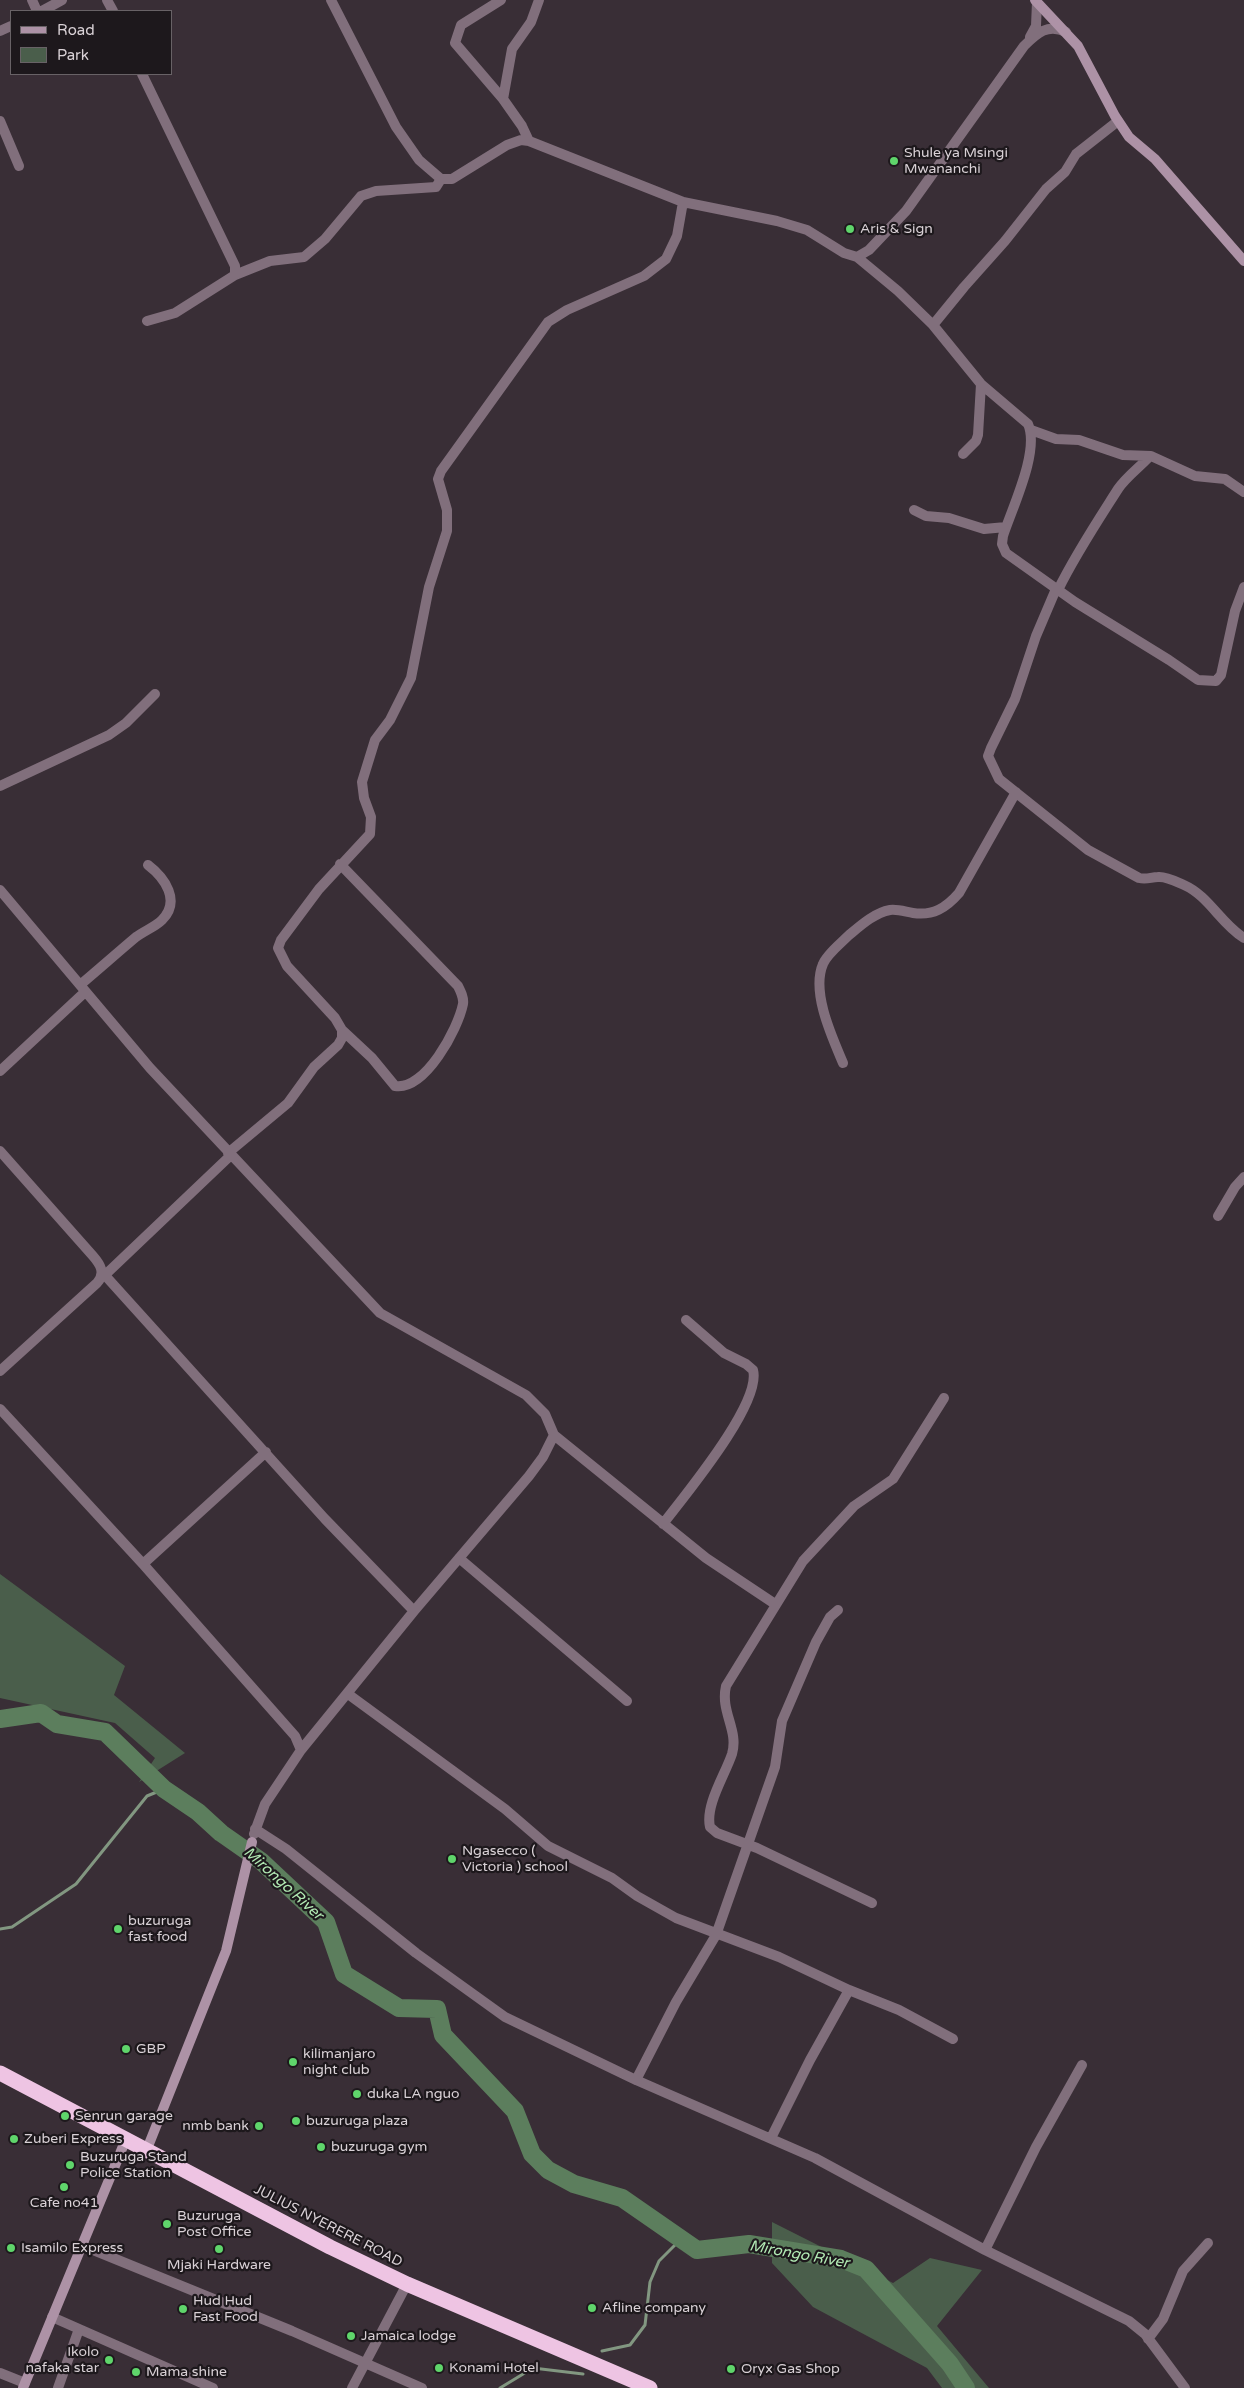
<!DOCTYPE html>
<style>
body{margin:0}
#map{position:relative;width:1244px;height:2388px;overflow:hidden;background:#392e36;font-family:"Varela Round",sans-serif}
canvas{display:block}
.legend{position:absolute;left:10px;top:10px;width:162px;height:65px;box-sizing:border-box;background:#1d181c;border:1px solid #686266;margin:0;padding:6px 9px;list-style:none;font-size:15px;color:#d9d1d6}
.legend li{display:flex;align-items:center;gap:10px;height:25px}
.legend b{width:25px;border:1px solid #686266}
</style>
<div id="map">
<canvas width="1244" height="2388"></canvas>
<ul class="legend">
<li><b style="height:6px;background:#ad92a6"></b>Road</li>
<li><b style="height:14px;background:#4a5e4b"></b>Park</li>
</ul>
</div>
<script>
const ctx = document.querySelector('canvas').getContext('2d');
ctx.lineJoin = 'round';
function paint(path, color) {
  ctx.fillStyle = color;
  ctx.fill(path, 'evenodd');
}
function stroke(path, color, width, dash) {
  ctx.strokeStyle = color;
  ctx.lineWidth = width;
  ctx.lineCap = dash ? 'butt' : 'round';
  ctx.setLineDash(dash || []);
  ctx.stroke(path);
}
function drawText(font, color, halo, rows, align = 'center') {
  ctx.font = font + ' "Varela Round",sans-serif';
  ctx.lineWidth = 4.5;
  ctx.setLineDash([]);
  ctx.textBaseline = 'middle';
  ctx.strokeStyle = halo;
  ctx.fillStyle = color;
  for (const [text, x, y, turn = 0] of rows) {
    ctx.save();
    ctx.translate(x, y);
    ctx.rotate((+turn || 0) * Math.PI / 180);
    ctx.textAlign = isNaN(turn) ? turn : align;
    if (halo) ctx.strokeText(text, 0, 0);
    ctx.fillText(text, 0, 0);
    ctx.restore();
  }
}
paint(new Path2D(`
 M0 1574 125 1666 114 1695 185 1753 139 1782 155 1758 115 1723 0 1698Z
 M772 2222 893 2283 930 2258 982 2270 937 2326 989 2388H942L927 2368 813 2307 772 2263Z`), '#4a5e4b');
stroke(new Path2D(`
 M0 1929 12 1927 76 1884 147 1796 164 1789
 M602 2351 630 2345 645 2325 650 2282 659 2261 681 2239
 M500 2388 533 2368 583 2374`), '#829781', 3);
stroke(new Path2D(`
 M0 1719 41 1713 57 1724 105 1732 164 1789 198 1812 221 1833 261 1861 326 1922 344 1974 399 2008 437 2009 443 2035 515 2111 532 2154 548 2170 574 2184 622 2198 697 2250 749 2244 841 2259 866 2269 950 2364 966 2388`), '#5c7e5d', 18);
stroke(new Path2D(`
 M32 0 37 11
 M107 0 113 11
 M331 0 396 127 419 160 441 179H452L507 145 521 140 529 141 683 202 777 221 807 230 844 253 857 257 869 250 906 211 1024 46C1037 33 1048 23 1066 32
 M501 0 461 25 455 43 503 99 522 126 529 141
 M42 11 62 0
 M0 31 11 26
 M1030 37 1036 26 1037 2
 M142 74 235 266V275L175 313 147 321
 M503 99 512 49 531 22 539 0
 M0 121 19 166
 M857 257 898 291 933 325 981 384 1028 424C1040 451 1012 508 1003 536L1002 544 1006 553 1075 602 1169 660 1198 680 1216 681 1221 675 1235 611 1244 587
 M235 275 270 261 304 257 325 239 361 196 376 191 436 187 441 179
 M933 325 964 287 1005 241 1046 189 1065 172 1076 154 1118 121
 M1031 430 1056 439 1079 440 1123 455 1151 456 1195 476 1225 479 1244 492
 M963 454 976 441 978 435 981 384
 M914 510 926 516 949 518 984 529 1006 527
 M1056 589 1036 636 1015 699 991 748 988 756 999 779 1088 850 1139 878C1147 880 1151 877 1158 877 1166 876 1177 882 1184 885 1209 896 1221 924 1244 938
 M1058 590C1075 555 1097 522 1118 489 1126 477 1140 467 1150 456
 M0 786 109 735 126 723 155 694
 M340 864 458 986C461 992 464 998 463 1004 458 1029 425 1091 395 1086L372 1058 342 1030
 M0 890 150 1068 380 1313 526 1395 545 1414 554 1435 543 1457 529 1476 414 1611 301 1750
 M80 985C99 969 117 953 136 937 144 931 155 927 162 920 181 901 165 878 148 865
 M843 1063C832 1037 811 992 823 964 827 954 840 944 848 936 860 926 874 913 890 910 898 909 906 912 913 913 933 916 946 908 959 893L1016 792
 M0 1071 85 992
 M0 1151 93 1256C100 1264 106 1273 97 1283L0 1371
 M228 1153 288 1103 314 1067 338 1045 342 1038V1030L335 1018 287 966 278 948 281 940 319 889 370 834 371 817 364 798 362 782 375 740 390 720 411 678 429 587 447 531V510L438 479 441 471 548 322 567 310 644 276 666 259 677 236 683 202
 M1218 1216 1235 1187 1244 1177
 M102 1272 325 1519 414 1611
 M105 1275 230 1156
 M0 1409 143 1564 295 1736 301 1750 265 1804 254 1834
 M554 1435 706 1558 775 1604
 M663 1524C685 1495 762 1403 753 1370L746 1364 724 1353 686 1320
 M459 1558 627 1701
 M143 1564 266 1452
 M348 1694 505 1809 548 1846 612 1878 637 1896 676 1918 779 1957 849 1990 899 2010 953 2039
 M255 1829 286 1849 416 1953 505 2017 636 2080 815 2158 985 2250 1129 2321 1145 2334 1185 2388
 M872 1903 757 1848 717 1833 710 1827C705 1805 725 1775 732 1754 739 1730 720 1712 726 1686L803 1561 854 1506 893 1479 944 1398
 M636 2080 676 2002 716 1935 775 1767 782 1721 816 1642 830 1617 838 1610
 M771 2138 810 2060 849 1990
 M81 2245 292 2331 422 2388
 M985 2250 1036 2147 1082 2065
 M52 2317 213 2388
 M1148 2339 1163 2319 1183 2271 1208 2243
 M0 2373 25 2383
 M58 2388 79 2329
 M352 2388 407 2284`), '#816f7c', 10);
stroke(new Path2D(`
 M1035 0 1078 46 1115 116 1129 137 1155 159 1244 261
 M147 2149 226 1951 252 1842
 M23 2388 126 2139`), '#ad92a6', 10);
stroke(new Path2D(`
 M0 2073 330 2247 407 2284 650 2388`), '#eec4e3', 15);
for (const [x, y, r, color] of [
 [894,161,5,"#5fd56b"],
 [850,229,5,"#5fd56b"],
 [452,1859,5,"#5fd56b"],
 [118,1929,5,"#5fd56b"],
 [126,2049,5,"#5fd56b"],
 [293,2062,5,"#5fd56b"],
 [357,2094,5,"#5fd56b"],
 [65,2116,5,"#5fd56b"],
 [296,2121,5,"#5fd56b"],
 [259,2126,5,"#5fd56b"],
 [14,2139,5,"#5fd56b"],
 [321,2147,5,"#5fd56b"],
 [70,2165,5,"#5fd56b"],
 [64,2187,5,"#5fd56b"],
 [167,2224,5,"#5fd56b"],
 [11,2248,5,"#5fd56b"],
 [219,2249,5,"#5fd56b"],
 [592,2308,5,"#5fd56b"],
 [183,2309,5,"#5fd56b"],
 [351,2336,5,"#5fd56b"],
 [109,2360,5,"#5fd56b"],
 [439,2368,5,"#5fd56b"],
 [731,2369,5,"#5fd56b"],
 [136,2372,5,"#5fd56b"]
]) {
  const dot = new Path2D();
  dot.arc(x, y, r, 0, 2 * Math.PI);
  ctx.fillStyle = color;
  ctx.fill(dot);
  stroke(dot, '#1d181c', 2);
}
drawText('14px', '#d9d1d6', '#1d181c', [
 ["Shule ya Msingi",904,153],
 ["Mwananchi",904,169],
 ["Aris & Sign",860,229],
 ["Ngasecco (",462,1851],
 ["Victoria ) school",462,1867],
 ["buzuruga",128,1921],
 ["fast food",128,1937],
 ["GBP",136,2049],
 ["kilimanjaro",303,2054],
 ["night club",303,2070],
 ["duka LA nguo",367,2094],
 ["Senrun garage",75,2116],
 ["buzuruga plaza",306,2121],
 ["nmb bank",249,2126,"right"],
 ["Zuberi Express",24,2139],
 ["buzuruga gym",331,2147],
 ["Buzuruga Stand",80,2157],
 ["Police Station",80,2173],
 ["Cafe no41",64,2203,"center"],
 ["Buzuruga",177,2216],
 ["Post Office",177,2232],
 ["Isamilo Express",21,2248],
 ["Mjaki Hardware",219,2265,"center"],
 ["Hud Hud",193,2301],
 ["Fast Food",193,2317],
 ["Afline company",602,2308],
 ["Jamaica lodge",361,2336],
 ["Ikolo",99,2352,"right"],
 ["nafaka star",99,2368,"right"],
 ["Konami Hotel",449,2368],
 ["Oryx Gas Shop",741,2369],
 ["Mama shine",146,2372]
], 'left');
drawText('14px', '#d9d1d6', '#1d181c', [
 ["JULIUS NYERERE ROAD",328,2226,27]
]);
drawText('italic 15px', '#b2eab4', '#1d181c', [
 ["Mirongo River",283,1884,42],
 ["Mirongo River",799,2255,10]
]);
</script>
